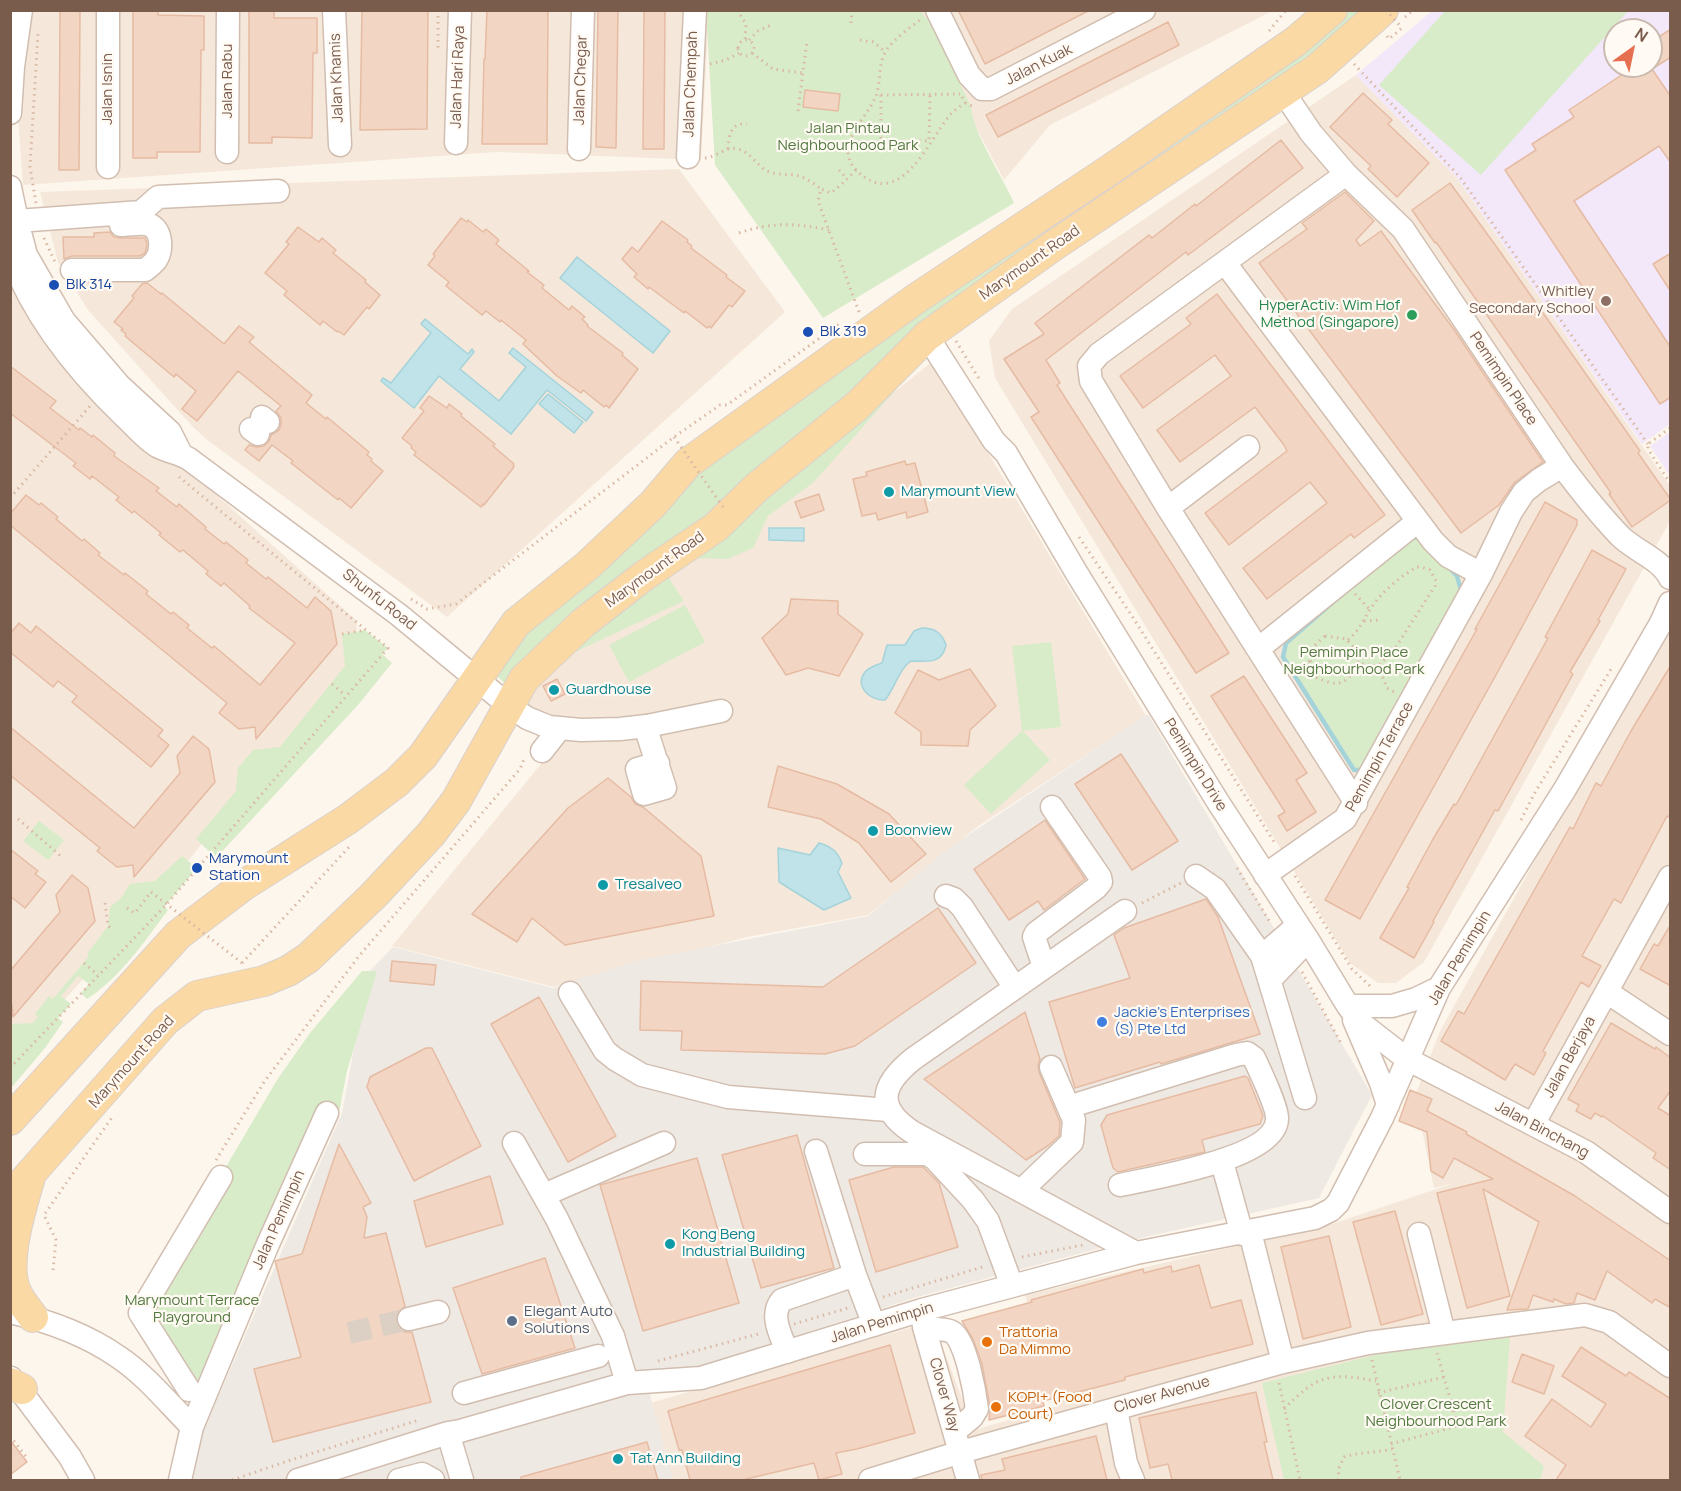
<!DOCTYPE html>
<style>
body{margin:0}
#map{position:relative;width:1681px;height:1491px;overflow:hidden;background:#fdf6ec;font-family:Manrope,sans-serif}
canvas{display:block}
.frame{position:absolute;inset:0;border:12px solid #7a5c4d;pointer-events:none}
.north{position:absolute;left:1603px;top:18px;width:60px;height:60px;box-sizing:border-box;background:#fffaf3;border:2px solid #cabbb1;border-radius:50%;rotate:33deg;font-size:16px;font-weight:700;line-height:24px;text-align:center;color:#7a5c4d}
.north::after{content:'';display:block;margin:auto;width:21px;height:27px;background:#e76f51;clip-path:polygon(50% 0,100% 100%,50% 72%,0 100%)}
</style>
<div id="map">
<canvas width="1681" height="1491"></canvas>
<div class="frame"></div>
<div class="north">N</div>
</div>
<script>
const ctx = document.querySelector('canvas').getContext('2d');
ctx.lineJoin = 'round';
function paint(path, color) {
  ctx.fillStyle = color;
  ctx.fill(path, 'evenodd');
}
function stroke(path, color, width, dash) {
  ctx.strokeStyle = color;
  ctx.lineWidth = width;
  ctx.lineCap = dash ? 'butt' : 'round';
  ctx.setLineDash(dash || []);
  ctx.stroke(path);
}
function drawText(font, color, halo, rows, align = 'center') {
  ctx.font = font + ' Manrope,sans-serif';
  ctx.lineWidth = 4.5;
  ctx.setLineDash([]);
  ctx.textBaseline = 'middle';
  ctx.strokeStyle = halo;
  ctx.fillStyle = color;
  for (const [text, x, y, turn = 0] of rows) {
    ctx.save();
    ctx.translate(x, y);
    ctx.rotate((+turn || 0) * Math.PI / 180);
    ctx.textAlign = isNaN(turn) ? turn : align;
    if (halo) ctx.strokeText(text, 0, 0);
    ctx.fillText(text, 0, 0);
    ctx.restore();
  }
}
paint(new Path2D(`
 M25 11H709L701 160 497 152 23 185 18 117Z
 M914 11H1272L1050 125 1004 180Z
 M1356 75 1457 178 1670 486V521L1424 962 1396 983H1378L1350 963 995 378 989 341 1012 309Z
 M679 169 785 312 447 617 206 439 192 426 88 310 58 262 40 192Z
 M10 224 103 393 357 621 354 676 263 767 173 880 28 1040 10 1034Z
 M933 361 1146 716 977 827 868 915 747 937 554 987 392 946 559 742 499 688 695 552Z
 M1670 618V1480H669L647 1404 948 1317 938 1335 974 1430 1057 1406 1025 1295 1332 1224 1454 1183 1434 1188 1415 1096 1440 1031Z`), '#f5e8da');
paint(new Path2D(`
 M1148 714 1372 1095 1319 1198 1123 1242 917 1297 647 1383 673 1480H182L342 1113 368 973 393 947 553 988 635 961 868 916 949 848Z`), '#efe9e4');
paint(new Path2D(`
 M1432 11H1670V424L1642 444 1457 178 1356 75ZM1615 30H1651V66H1615Z
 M1670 432V476L1650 446Z`), '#f3e8fa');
paint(new Path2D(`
 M706 11H920L934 27 971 107C974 135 1002 175 1014 203L823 318 715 165Z
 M1332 11H1383L927 336 908 376 814 482 768 516 753 548 728 559 685 558 666 574 684 601 530 673 505 684 486 664 653 504Z
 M1445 11V10L1628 11 1481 175 1379 85Z
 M1408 537 1420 538 1457 576 1461 590 1361 770H1354L1283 657 1286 643Z
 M685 605 705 642 629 682 609 645Z
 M365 630 388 648 382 654 392 663 358 705 216 858 196 839 236 791 238 768 253 750 280 747 345 666 342 634Z
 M1051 642 1061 727 1023 731 1050 760 991 814 964 785 1022 731 1012 646Z
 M39 821 64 840 48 860 23 841Z
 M182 856 197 868 164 907 168 910C144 942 121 977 87 999L81 993 89 984 78 976 61 996 71 1004 58 1018 63 1022 45 1048 11 1088V1024L33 1023 38 1017 35 1014 49 996 53 999 89 956 87 954 108 926 110 907 121 898 130 884 155 881Z
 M362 971H377L347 1071 339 1113 320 1106 202 1402 140 1313 277 1080 310 1033Z
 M1510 1337 1503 1432 1544 1466 1540 1480H1284L1262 1383 1383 1353Z`), '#d8ecc9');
const water = new Path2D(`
 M577 257 670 331 653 353 560 278Z
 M425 319 468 354 472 349 474 352 460 369 499 401 526 367 509 353 513 348 593 412 586 421 547 390 511 434 439 376 414 408 381 381 383 378 391 383 431 333 421 324Z
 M548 394 583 422 574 433 539 404Z
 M769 528H804V541L769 540Z
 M922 628C935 628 942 633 946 645 942 665 927 661 911 661 899 669 895 688 885 700 871 701 854 687 865 672 869 667 876 665 882 663L887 645H905L914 631Z
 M819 843C832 847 837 851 842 863L838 872 851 898 824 910 779 882 778 848 810 855Z`);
paint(water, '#bfe3e8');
stroke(water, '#a5d3da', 1.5);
stroke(new Path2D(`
 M1408 537 1420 538 1457 576 1461 590 1361 770H1354L1283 657 1286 643Z`), '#a5d3da', 4.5);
const building = new Path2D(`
 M60 10H80L79 170H59Z
 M133 10H158V15L204 16V50H201L200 152H157V158H133Z
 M249 10H274V18H317V53H313L312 138 272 137V143H249Z
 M362 10H428L427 129 360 130Z
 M487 10H548L547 144H482L484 59H485Z
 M598 10H618L616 148 596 147Z
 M644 10H665L664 149H643Z
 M958 10H1090L985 64Z
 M1168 22 1179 45 998 137 986 115Z
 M1671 29V57L1652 69 1671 97V163L1659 146 1574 201 1671 348V397L1660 404 1505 170 1536 150 1532 144 1574 117 1569 110 1623 74 1618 66 1651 67V42Z
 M805 90 840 94 838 111 803 107Z
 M1363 93 1392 120 1388 124 1429 163 1397 197 1368 169 1371 166 1330 127Z
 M1281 140 1303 168 1188 255 1186 252 1046 360 1060 383 1057 385 1229 653 1196 673 1031 417 1039 412 1004 359 1044 334 1035 323 1149 235 1152 238 1195 204 1196 206Z
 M1450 183 1496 246 1640 451 1638 453 1671 500 1632 527 1609 494 1611 493 1436 242 1435 243 1412 210Z
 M1345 192 1374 221 1356 240 1360 246 1381 231 1455 331 1543 462 1515 482 1499 505 1461 533 1259 263 1307 229 1302 223Z
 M461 218 467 222 468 220 483 232 486 229 499 240 496 244 529 271 527 272 544 285 542 288 569 310 572 306 585 317 582 319 588 325 587 326 623 353 622 355 638 369 609 408 606 405 604 407 583 390 581 393 557 376 523 344 526 340 501 320 500 322 486 311 482 315 446 286 449 282 428 265 435 256 433 254Z
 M662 221 688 240 687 242 692 246 691 248 727 275 726 277 745 291 732 307 729 305 711 328 709 326 707 328 685 311 684 313 649 287 648 289 634 277 637 274 622 259 632 247 638 252Z
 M298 227 319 242 322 238 336 250 333 253 366 280 365 282 380 295 369 309 367 307 344 335 338 331 337 332 323 321 320 325 284 295 287 291 265 273 289 244 286 242Z
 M110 232 114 237 121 238H145L147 244 145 253 140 256H72L64 259 63 237H94V233Z
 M1671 253V292L1653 264Z
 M147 283 161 294 162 293 224 344 239 326 254 337 249 342 312 395 306 403 326 419 327 417 369 452 367 455 372 459 371 461 383 471 351 508 339 498 338 500 291 463 293 461 272 445 259 461 245 450 249 445 257 447 264 446 269 441 271 435 279 430 281 425V418L276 411 281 406 238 371 197 421 182 409 196 391 176 374 174 377 125 336 126 334 121 330 123 329 114 322 134 298 132 296 142 284Z
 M1217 294 1385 515 1354 538 1351 534 1267 599 1243 568 1327 503 1310 482 1229 545 1205 513 1287 451 1284 445 1255 407 1180 462 1157 430 1231 376 1215 355 1143 408 1120 376 1191 324 1186 318Z
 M10 366 56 401 50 408 79 430 80 428 92 437 93 435 115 453 114 456 159 488 156 491 177 507 179 504 206 527 205 529 224 544 226 542 248 560 246 563 266 579 268 577 307 608 315 597 331 611 337 644 256 739 255 727 239 729 219 713 227 703 10 525V514L26 495 39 505 41 503 58 517 56 519 82 541 84 539 100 553 98 555 124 575 125 573 148 591 146 594 171 614 173 612 189 625 187 628 212 648 214 646 260 685 295 643 249 608 250 606 224 583 221 586 206 574 208 571 183 550 180 552 159 535 161 533 134 511 132 513 116 500 119 497 92 476 90 479 73 466 76 463 10 413Z
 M429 396 447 408 449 404 462 414 461 416 495 444 493 446 514 464 513 466 514 467 484 505 483 504 481 507 414 455 416 452 411 448 412 446 402 438 424 411 420 408Z
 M905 461 906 465 915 463 928 512 907 518 906 512 878 520 876 513 862 516 853 479 867 476 866 472Z
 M819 494 824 510 801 518 795 502Z
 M1545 502 1577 520V525L1496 675 1360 919 1325 900 1477 629H1475Z
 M1592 550 1626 569 1598 620 1600 621 1570 672 1573 674 1518 775 1498 811 1495 810 1433 921 1434 922 1414 958 1380 938 1409 888 1407 887 1433 839 1454 804 1456 805 1548 638 1545 637Z
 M791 599 838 601V614L863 634 839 676 808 668 786 675 762 638 788 614Z
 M19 623 31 633 36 626 163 730 158 736 169 745 151 767 72 702 77 696 58 681 53 687 10 652V634Z
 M1671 665V818L1667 816 1621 903 1614 899 1582 956 1601 966 1589 987 1581 982 1543 1051 1546 1053 1534 1075 1515 1064 1505 1080 1441 1041 1458 1011 1464 1014 1570 827 1573 829 1596 783 1601 786 1631 731Z
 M970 669 996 706 970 730 968 746 921 745V732L895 713 918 670 939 680Z
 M1244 676 1307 773 1296 780 1316 812 1287 831 1278 816 1285 812 1211 696Z
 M557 679 565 694 551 701 543 686Z
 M10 727 134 828 180 773 177 756 193 736 209 749 215 782 134 877 133 865 117 867 97 851 100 848 10 775Z
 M1121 754 1178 841 1132 870 1075 784Z
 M778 766 837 784 889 814 926 854 891 882 859 843 821 819 768 807Z
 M608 778 631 797 635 804 643 807 701 856 714 916 565 945 532 918 517 942 472 914 568 808Z
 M1045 820 1085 879 1044 910 1038 901 1009 920 974 869Z
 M10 849 38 871 35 874 46 882 25 908 10 896Z
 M72 875 88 888 95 921 13 1017 12 1005H10V971L60 912 56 895Z
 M1206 899 1218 917 1260 1034 1161 1064 1160 1062 1075 1088 1049 1002 1130 978 1114 935 1124 928Z
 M938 908 976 963 855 1046 825 1054 681 1050 682 1031 640 1030 641 981 823 987Z
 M1671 924V986L1640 969 1654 944 1658 946Z
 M392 961 436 965 434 985 390 981Z
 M539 997 616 1136 568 1162 491 1024Z
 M1025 1012 1040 1059 1038 1065 1039 1072 1060 1122 1059 1136 1049 1145 1026 1160 924 1079Z
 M1611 1023 1655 1049 1656 1047 1671 1058V1090L1658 1108 1671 1116V1170L1653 1158 1656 1153 1603 1116 1602 1117 1595 1113 1591 1119 1576 1111 1579 1105 1568 1099Z
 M426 1048H432L481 1146 414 1181 367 1087 370 1077Z
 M1245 1076 1248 1078 1261 1110 1263 1116 1260 1124 1202 1140 1205 1152 1118 1172 1113 1168 1101 1125 1107 1115Z
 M1410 1090 1432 1099 1427 1111 1467 1132 1466 1134 1575 1196 1671 1261V1308L1655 1299 1652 1303 1607 1271 1595 1300 1577 1293 1574 1303 1566 1304 1554 1299 1553 1302 1533 1295 1528 1309 1507 1310 1539 1222 1483 1189 1510 1296 1467 1308 1437 1193 1493 1179 1454 1158 1443 1178 1431 1171 1427 1132 1399 1121Z
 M797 1135 834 1268 761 1288 722 1155Z
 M339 1144 371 1203 363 1207 367 1217 364 1238 386 1233 405 1306 396 1315V1323L400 1329 405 1332H412L431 1402 273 1442 254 1369 301 1357 275 1261 302 1254Z
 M697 1158 739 1303 643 1331 600 1185Z
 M894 1167H923L939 1183 958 1247 876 1272 849 1180Z
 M490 1176 503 1224 426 1247 414 1201Z
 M1395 1211 1423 1314 1381 1325 1353 1222Z
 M1329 1236 1351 1327 1303 1339 1281 1247Z
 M545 1258 575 1348 482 1374 453 1288Z
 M1199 1265 1211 1308 1241 1300 1253 1344 1125 1377V1380L1043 1401 1044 1406 989 1420 990 1407 982 1364 973 1339 962 1321 1032 1302 1031 1300 1143 1269 1144 1273 1171 1266 1172 1272Z
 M890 1345 915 1433 857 1449 836 1453 842 1474 819 1480 814 1463 742 1480H690L682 1450H679L668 1411Z
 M1581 1347 1626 1376 1629 1372 1671 1399V1480H1556L1566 1465 1525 1436 1552 1399 1591 1427 1606 1404 1562 1376Z
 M1522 1354 1554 1366 1544 1394 1512 1382Z
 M1256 1392 1267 1442H1264L1273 1480H1172L1168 1464 1150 1468 1139 1418Z
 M1096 1436 1107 1480H982L981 1475 1005 1470 1002 1459Z
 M10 1440 27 1462 10 1475Z
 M647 1442 658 1480H521V1477Z`);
paint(building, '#f3d5c3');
stroke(building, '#e6bba3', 1.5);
stroke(new Path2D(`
 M349 1333 409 1319`), '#dcd0c4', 22, [22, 11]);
const minor = new Path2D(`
 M334 10 340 145
 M937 10 969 75 982 89H991L1144 10
 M1284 93 1311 133 1346 174 1403 229 1562 466C1580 490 1599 514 1620 536 1635 551 1661 559 1670 578
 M10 113 13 67 21 10
 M456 143 460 10
 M579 149 583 10
 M227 152 228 10
 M688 157 695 10
 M108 167V10
 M1346 174 1099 354 1089 366 1091 381 1168 508 1356 803
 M10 187 17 221 26 255 64 321 119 385 170 432 181 454
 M17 221 141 212 158 197 278 191
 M10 253C33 317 77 371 125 417 135 426 147 441 159 447 169 452 179 453 189 459L399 615 508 705 527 718 549 727 581 730 620 729 647 726 721 711
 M1225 263 1433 541 1448 556 1481 574
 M72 270H145C149 267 153 264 156 260 163 249 162 226 146 224 138 223 129 225 121 225
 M927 336 994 441 1006 453 1076 572 1218 802 1308 940 1348 1006 1362 1024 1407 1059 1586 1152 1670 1212
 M262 417 268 422
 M251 429 258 434
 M1168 508 1248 447
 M1258 649 1418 521
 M645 726 665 788 644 794 637 769 658 763
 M542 751 560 728
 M1265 875 1345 819 1481 574 1511 512 1524 492 1539 480 1562 466
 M1196 876 1215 889 1262 956 1305 1098
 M946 896 954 899 962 907 1015 988
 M1125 911 913 1059C881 1085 875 1107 912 1132L1136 1253
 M1262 956 1297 926
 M1044 967 1034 937 1036 933 1096 888 1101 882 1100 877 1052 807
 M1271 979 1308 940
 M1607 992 1670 1034
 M570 993 605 1051 615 1059 642 1075 728 1097 888 1110
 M1348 1006H1392L1416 999 1439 988
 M1354 1020 1381 1083 1388 1105
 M1081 1103 1236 1055 1247 1053 1254 1058C1260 1071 1277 1106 1277 1118 1278 1158 1152 1178 1120 1185
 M1534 1123 1670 877
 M514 1143 557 1219 613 1336 627 1383
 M816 1151 855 1275 874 1325
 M865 1154H927L935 1159 973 1200 988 1221 1012 1286
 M1222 1162 1242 1234
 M1021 1191 1072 1142 1074 1120 1051 1067
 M544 1195 664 1143
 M1250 1232 1283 1362
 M1419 1234 1444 1333
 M922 1310 924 1327 968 1480
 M10 1312C49 1321 85 1334 117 1356 146 1375 168 1403 192 1427
 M409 1319 438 1312
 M924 1327C933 1330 945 1328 952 1332 966 1340 975 1393 977 1409L972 1417 955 1431
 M787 1352C781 1335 769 1315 782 1300L855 1275
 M11 1378 70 1457 83 1480
 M189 1390 140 1313 221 1177
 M464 1393 598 1356
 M1116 1409 1126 1463 1133 1480
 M448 1433 462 1480
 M180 1480 192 1427 268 1244 327 1113
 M298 1480 448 1433 460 1431 627 1383 701 1378 922 1310 1136 1253 1315 1218 1331 1210 1338 1203 1382 1118 1439 988 1565 789 1661 623 1670 603
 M399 1480 422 1474 433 1480
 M870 1480 961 1452 1283 1362 1368 1343 1585 1315 1609 1322 1670 1366`);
const major = new Path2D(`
 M10 1120 178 935 244 885 348 819 397 782 423 756 516 623 587 566 653 504 688 463 917 298 1111 169 1296 41 1332 10
 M30 1177C22 1206 2 1264 17 1294 21 1302 28 1310 33 1317
 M10 1197 165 1021 197 996 264 981 288 971 308 958 373 896 431 834 456 801 524 679 583 623 645 575 716 527 757 487 857 406 927 336 1053 246 1317 69 1383 10
 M10 1383 22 1389`);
stroke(minor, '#d1beb0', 25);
stroke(major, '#dad1cd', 32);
stroke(new Path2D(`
 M438 10V48
 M737 10 746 24 745 39
 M1405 17 1413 10
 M851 23 852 10
 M1269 31 1286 10
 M1387 36 1389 39 1402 28
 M738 48a8 8 0 1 1 16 0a8 8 0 1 1-16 0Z
 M749 40 758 31 771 25
 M860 40 873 42 886 52
 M752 53 773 69 803 73
 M710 64 726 60 739 53
 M1354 64 1459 176 1648 444
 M881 95V141H929L930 95
 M881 95 960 94
 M962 97 966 103 974 107
 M798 111 807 41
 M728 149C729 135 731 122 747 124
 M705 158C717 157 726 146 737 149 750 151 756 165 767 171 776 175 786 174 795 175 805 177 813 183 821 189
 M839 170 847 179
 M856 170C833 145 866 120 876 96 881 82 878 64 886 51 894 38 910 28 921 19
 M36 203 30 167 38 33
 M739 233C770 222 797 223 829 230
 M44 238 55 262
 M859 312 818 201 821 189 831 193 842 184 856 170C899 213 928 142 949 116 955 109 961 106 968 101
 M956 341 981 382
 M1670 428 1648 444V449L1670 483
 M10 498 90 406
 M1079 537 1132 616 1276 845
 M1355 594 1370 610
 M411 599 427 609 456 604 674 437 720 405H727L842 322
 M10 604V605
 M1364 621 1382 620
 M342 634 365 630
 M1325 636 1346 639 1358 652V668C1341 686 1339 687 1315 677 1308 655 1307 651 1325 636Z
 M1348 640C1360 630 1364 618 1373 605 1384 590 1401 576 1417 567H1421L1430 570 1436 581 1435 586 1394 650 1378 666 1358 663
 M1378 666 1387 688 1396 693
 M1293 671 1310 661
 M332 684 345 695
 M18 819 63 858
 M1521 820 1534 794 1613 666
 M1237 868 1271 924
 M1295 876 1352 969 1370 986
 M105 903 108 926 111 928
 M1142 903 1181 883
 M127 908 135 913 151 892
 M84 963 98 975
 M242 963 350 846
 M1302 972 1342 1045
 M10 1068 164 907 388 648 179 477
 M216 1160 264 1082 359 956 520 769 525 757
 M1022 1257 1083 1245
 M53 1270 56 1240 44 1215 113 1116
 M883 1297 986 1266
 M794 1324 848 1308
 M1437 1353 1458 1426
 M1372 1360 1400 1480
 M658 1361 762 1333
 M1279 1383 1300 1480
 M1378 1393 1444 1377
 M1284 1409C1317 1375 1330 1372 1376 1381
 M10 1436 27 1458
 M1391 1444 1465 1424
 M232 1480 294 1459 419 1420
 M1338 1480 1339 1468 1344 1457C1359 1452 1376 1453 1392 1449`), '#d9b8a5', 3, [1.5, 4.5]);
stroke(minor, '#fff', 22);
stroke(major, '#fbd9a5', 30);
stroke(new Path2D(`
 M1386 10 1402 28
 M674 437 723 507
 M151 892 242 963`), '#d9b8a5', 3, [1.5, 4.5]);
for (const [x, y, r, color] of [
 [54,285,6,"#1a4fb4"],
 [1606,301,6,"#8d6e63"],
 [1412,315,6,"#2e9e5b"],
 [808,332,6,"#1a4fb4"],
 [889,492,6,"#0f9aa8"],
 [554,690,6,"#0f9aa8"],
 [873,831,6,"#0f9aa8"],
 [197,868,6,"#1a4fb4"],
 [603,885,6,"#0f9aa8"],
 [1102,1022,6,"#3f7fe0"],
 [670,1244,6,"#0f9aa8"],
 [512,1321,6,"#5c6f8a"],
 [987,1342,6,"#e8710a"],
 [996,1407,6,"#e8710a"],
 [618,1459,6,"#0f9aa8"]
]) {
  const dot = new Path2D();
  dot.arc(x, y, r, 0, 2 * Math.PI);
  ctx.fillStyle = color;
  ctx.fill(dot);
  stroke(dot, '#fffaf3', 2);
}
drawText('15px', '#7a5c4d', '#fffaf3', [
 ["Jalan Kuak",1039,65,-27],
 ["Jalan Hari Raya",458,77,-88],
 ["Jalan Khamis",337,78,-92],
 ["Jalan Chegar",581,80,-88],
 ["Jalan Rabu",228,81,-90],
 ["Jalan Chempah",691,84,-88],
 ["Jalan Isnin",108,89,-90],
 ["Marymount Road",1030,263,-35],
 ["Pemimpin Place",1503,379,56],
 ["Marymount Road",655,570,-36],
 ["Shunfu Road",379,600,38],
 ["Pemimpin Terrace",1380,757,-61],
 ["Pemimpin Drive",1195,765,58],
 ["Jalan Pemimpin",1460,958,-59],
 ["Jalan Berjaya",1570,1057,-61],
 ["Marymount Road",132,1062,-48],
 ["Jalan Binchang",1542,1130,28],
 ["Jalan Pemimpin",279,1220,-66],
 ["Jalan Pemimpin",882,1323,-17],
 ["Clover Way",944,1395,74],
 ["Clover Avenue",1162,1395,-16]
]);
drawText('15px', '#537a41', '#fffaf3', [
 ["Jalan Pintau",848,129],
 ["Neighbourhood Park",848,146],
 ["Pemimpin Place",1354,653],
 ["Neighbourhood Park",1354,670],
 ["Marymount Terrace",192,1301],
 ["Playground",192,1318],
 ["Clover Crescent",1436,1405],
 ["Neighbourhood Park",1436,1422]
]);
drawText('15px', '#164399', '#fffaf3', [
 ["Blk 314",66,285],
 ["Blk 319",820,332],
 ["Marymount",209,859],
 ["Station",209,876]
], 'left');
drawText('15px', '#785e54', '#fffaf3', [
 ["Whitley",1594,292],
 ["Secondary School",1594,309]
], 'right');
drawText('15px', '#27864d', '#fffaf3', [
 ["HyperActiv: Wim Hof",1400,306],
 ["Method (Singapore)",1400,323]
], 'right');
drawText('15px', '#0d838f', '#fffaf3', [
 ["Marymount View",901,492],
 ["Guardhouse",566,690],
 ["Boonview",885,831],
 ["Tresalveo",615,885],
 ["Kong Beng",682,1235],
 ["Industrial Building",682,1252],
 ["Tat Ann Building",630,1459]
], 'left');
drawText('15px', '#366cbe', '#fffaf3', [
 ["Jackie's Enterprises",1114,1013],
 ["(S) Pte Ltd",1114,1030]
], 'left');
drawText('15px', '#4e5e75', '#fffaf3', [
 ["Elegant Auto",524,1312],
 ["Solutions",524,1329]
], 'left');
drawText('15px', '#c56008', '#fffaf3', [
 ["Trattoria",999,1333],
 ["Da Mimmo",999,1350],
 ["KOPI+ (Food",1008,1398],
 ["Court)",1008,1415]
], 'left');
</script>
